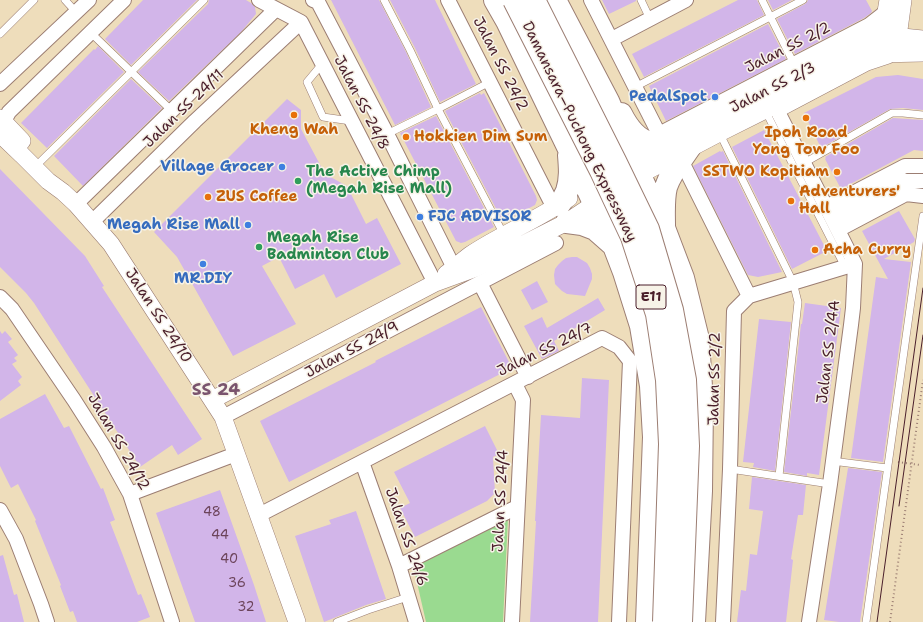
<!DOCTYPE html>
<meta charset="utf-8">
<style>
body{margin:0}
canvas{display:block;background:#edb}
</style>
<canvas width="923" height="622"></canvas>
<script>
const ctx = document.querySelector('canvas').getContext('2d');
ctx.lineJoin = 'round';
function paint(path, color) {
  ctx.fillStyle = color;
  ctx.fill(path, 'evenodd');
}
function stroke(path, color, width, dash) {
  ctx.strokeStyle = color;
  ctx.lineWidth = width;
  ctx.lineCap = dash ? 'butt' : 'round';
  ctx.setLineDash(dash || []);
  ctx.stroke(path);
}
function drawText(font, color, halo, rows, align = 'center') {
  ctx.font = font + ' "Shantell Sans",sans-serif';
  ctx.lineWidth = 3;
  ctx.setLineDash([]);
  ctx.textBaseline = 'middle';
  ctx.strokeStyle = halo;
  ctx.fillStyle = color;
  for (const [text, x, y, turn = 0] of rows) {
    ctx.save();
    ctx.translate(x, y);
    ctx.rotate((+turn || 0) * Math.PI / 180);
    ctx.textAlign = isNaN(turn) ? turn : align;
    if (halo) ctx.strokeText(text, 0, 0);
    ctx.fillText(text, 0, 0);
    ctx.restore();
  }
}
paint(new Path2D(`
 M508 517 503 622H426L413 565Z`), '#9ada90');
paint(new Path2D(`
 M143 0H197L131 65 105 39Z
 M209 0H246L251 3 255 7 256 14 241 32 169 101 138 72 208 4Z
 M331 0H379L406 52 431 107 395 125Z
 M390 0H435L476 84 440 102 415 48Z
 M602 0H636V1L609 14Z
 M738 0H757L764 15 644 77 642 73 632 54Z
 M768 0H792L773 10Z
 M808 0H866L872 11 871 13 864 18 795 54 777 19 805 4 807 2Z
 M768 24 786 59 666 121 649 86Z
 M98 46 124 72 47 148 21 123 94 49 95 50Z
 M898 75 923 79V110L903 108 890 109 821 148 804 113 876 77Z
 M131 79 162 108 83 186 54 156Z
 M480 93 481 95 484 93 536 196 537 200 535 205 503 222 445 111Z
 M287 99 301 110V129L325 174 347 186 366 224 377 218 401 264 336 298 324 274 295 289 279 257 262 266 296 324 233 356 177 257 154 232Z
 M436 116 494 227 465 242 461 243 456 241 400 133Z
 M893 118 923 120V151L914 150 841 189 825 159 826 158 825 157Z
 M764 130 827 251 792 269 732 147Z
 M720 151 721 152 723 151 782 272 758 277 748 275 693 166Z
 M0 169 85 256 104 286 102 287 202 439 178 455 172 445 140 467 34 303 26 293 0 267Z
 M899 211 915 239 914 242 884 259 911 262 883 462 851 458 876 277 888 279 862 231Z
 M572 257H577L587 263 590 268 592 274V279L585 296 567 294 562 291 555 284 554 275 555 269 558 265 562 261 566 258Z
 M537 281 548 302 532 310 521 290Z
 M598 298 605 310 554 341 559 351 542 359 524 326 542 317 547 328Z
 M805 303 841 308 819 475 807 473V476L784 472 801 324H802Z
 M481 307 512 368 289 482 260 421 376 362 375 361Z
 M759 319 791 322 775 471 753 467 754 463 743 462Z
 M0 331 2 334 5 331 12 339 8 342 18 355 14 358 17 361 12 364 22 377 18 381 21 385 0 401Z
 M582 378 609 380 598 622H530L536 521H535L541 415 580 418Z
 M45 394 64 428 69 426 101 489 103 488 115 520 110 522 122 553 138 595 141 594 150 617 137 622H77L73 611 70 612 60 586 61 585 35 521 36 520 18 484 11 488 0 466V419Z
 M485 426 499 454 493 457 495 493 487 501 415 537 400 508 410 503 394 472Z
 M848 468 882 472 860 622H839L824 620Z
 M752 477 806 485 803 515H798L791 559 793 560 786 622H737L741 590 746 591 750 554 757 555 763 511 749 509Z
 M220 490 254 585 266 622H195L181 583 156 513Z
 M356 511 386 599 366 605 324 622 295 536 331 524 329 520Z
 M3 555 14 595 17 594 24 622H0V556Z`), '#d2b5e9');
const service = new Path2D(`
 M65 0 76 12
 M384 0 410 50 438 109 504 235
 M641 0 650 19
 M762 0 794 64
 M91 33 172 111
 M0 34 34 0
 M322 64 307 82 323 117 351 121
 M635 87 803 0
 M765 110 845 267
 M779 114 868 67 889 60
 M719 132 793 282 798 302 779 476
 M387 134 438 109 490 82
 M41 161 204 0
 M804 163 892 113H903L923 115
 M832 461 887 468
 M730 469 830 484
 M337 622 368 610 408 597
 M866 622 923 216`);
const minor = new Path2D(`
 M259 0 301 22 435 283
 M313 0 318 2 387 134 454 268
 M448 0 554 208
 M591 0 659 134 664 142
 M612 39 686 0
 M0 84 89 0
 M774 104 855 264 853 308 851 325 830 484 809 622
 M4 121 9 112 124 0
 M659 134 869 25 887 11
 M681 160 749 296
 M76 204 276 9
 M826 207 905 166H923
 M832 219 904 181H923
 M92 222 195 121 301 22
 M838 230 906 194 923 196
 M480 283 528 377
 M0 297 12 309 74 400 104 447 130 494 172 622
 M223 417 556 243
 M362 462 399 566 416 622
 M130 494 236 454
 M0 510 16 539 41 604 47 622
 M259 515 602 338 619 347 630 361 619 622
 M399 566 517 507
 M512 622 523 400 515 384
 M723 622 730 469 734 311 749 296 855 264`);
const tertiary = new Path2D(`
 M0 118 22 141
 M0 134 22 155 48 181 63 192 76 204 111 244 223 417 297 622
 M446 274C454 268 462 261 470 255 501 234 538 220 569 198
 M212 400 435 283 476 268 567 222 594 204`);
const secondary = new Path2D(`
 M883 36 889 0
 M897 37 902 0
 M877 53 923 52
 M620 167 665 143 844 52 873 38 883 36 923 40
 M627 182 639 174 719 132 765 109 804 88 864 57 877 53 890 43 897 37`);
const motorway = new Path2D(`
 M495 0 507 21 568 147 614 246 624 272 641 326 651 386 654 437 647 622
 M555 0 608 101 633 160 664 228 683 278 698 339 702 403 701 491 694 622
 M621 114C627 126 637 140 651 143 655 143 660 143 665 143
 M559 205C562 201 565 196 567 191 571 179 570 167 569 155
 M567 222 582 224 595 229 612 244
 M664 225C664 213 663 199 666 187 671 172 681 160 690 147`);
stroke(service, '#9c7e73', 8);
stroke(minor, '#9c7e73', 16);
stroke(tertiary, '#9c7e73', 18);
stroke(secondary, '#9c7e73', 20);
stroke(motorway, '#9c7e73', 24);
stroke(new Path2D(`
 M898 462 920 465
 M890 622 923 380`), '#9c7e73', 2, [1, 3]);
stroke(service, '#fff', 7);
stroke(minor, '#fff', 14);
stroke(tertiary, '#fff', 17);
stroke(secondary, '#fff', 19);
stroke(motorway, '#fff', 22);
stroke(new Path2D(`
 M899 506 923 335
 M877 622 923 288`), '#4a1f2b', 1);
const motorwayBridge = new Path2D(`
 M514 0 601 171 632 237 657 314 667 380 670 444 664 622
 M534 0 615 161 648 229 672 310 685 380 688 446 681 622`);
stroke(motorwayBridge, '#9c7e73', 24, []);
stroke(motorwayBridge, '#fff', 22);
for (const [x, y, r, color] of [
 [715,97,4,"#3f7fe0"],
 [294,115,4,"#e8710a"],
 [806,118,4,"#e8710a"],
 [406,137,4,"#e8710a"],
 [282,167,4,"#3f7fe0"],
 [837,172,4,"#e8710a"],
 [298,181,4,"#2e9e5b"],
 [208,197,4,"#e8710a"],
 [791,201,4,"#e8710a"],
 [420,217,4,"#3f7fe0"],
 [248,225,4,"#3f7fe0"],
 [259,247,4,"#2e9e5b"],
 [815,250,4,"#e8710a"],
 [203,264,4,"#3f7fe0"]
]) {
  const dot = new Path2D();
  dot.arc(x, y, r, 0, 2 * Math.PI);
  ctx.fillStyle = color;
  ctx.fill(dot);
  stroke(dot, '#f7f3e8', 1.5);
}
drawText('13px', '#6c445a', null, [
 ["48",212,513],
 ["44",220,536],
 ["40",229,560],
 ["36",237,584],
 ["32",246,608]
]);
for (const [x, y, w] of [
 [651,297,30]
]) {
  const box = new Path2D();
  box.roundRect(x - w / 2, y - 12, w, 24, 3);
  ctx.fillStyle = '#f7f3e8';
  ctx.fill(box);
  stroke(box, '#4a1f2b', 1);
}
drawText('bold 14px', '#4a1f2b', null, [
 ["E11",651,297]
]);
drawText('15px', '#4a1f2b', '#f7f3e8', [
 ["Jalan SS 2/2",788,48,-27],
 ["Jalan SS 24/2",500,64,63],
 ["Jalan SS 2/3",773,88,-27],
 ["Jalan SS 24/8",361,103,63],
 ["Jalan SS 24/11",184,109,-44],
 ["Damansara–Puchong Expressway",579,132,64],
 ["Jalan SS 24/10",158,316,57],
 ["Jalan SS 24/9",352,350,-28],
 ["Jalan SS 24/7",545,350,-26],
 ["Jalan SS 2/4A",829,352,-83],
 ["Jalan SS 2/2",715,379,-89],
 ["Jalan SS 24/12",118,442,60],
 ["Jalan SS 24/4",501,501,-87],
 ["Jalan SS 24/6",406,537,71]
]);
drawText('bold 15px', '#366cbe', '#f7f3e8', [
 ["PedalSpot",707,97],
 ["Village Grocer",274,167],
 ["FJC ADVISOR",428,217,"left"],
 ["Megah Rise Mall",240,225],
 ["MR.DIY",203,279,"center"]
], 'right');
drawText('bold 15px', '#c56008', '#f7f3e8', [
 ["Kheng Wah",294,130,"center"],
 ["Ipoh Road",806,133,"center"],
 ["Yong Tow Foo",806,150,"center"],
 ["Hokkien Dim Sum",414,137],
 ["SSTWO Kopitiam",829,172,"right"],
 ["Adventurers'",799,192],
 ["Hall",799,209],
 ["ZUS Coffee",216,197],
 ["Acha Curry",823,250]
], 'left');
drawText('bold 15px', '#27864d', '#f7f3e8', [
 ["The Active Chimp",306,172],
 ["(Megah Rise Mall)",306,189],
 ["Megah Rise",267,238],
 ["Badminton Club",267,255]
], 'left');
drawText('bold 17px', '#7a546e', '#f7f3e8', [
 ["SS 24",216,391]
]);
</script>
